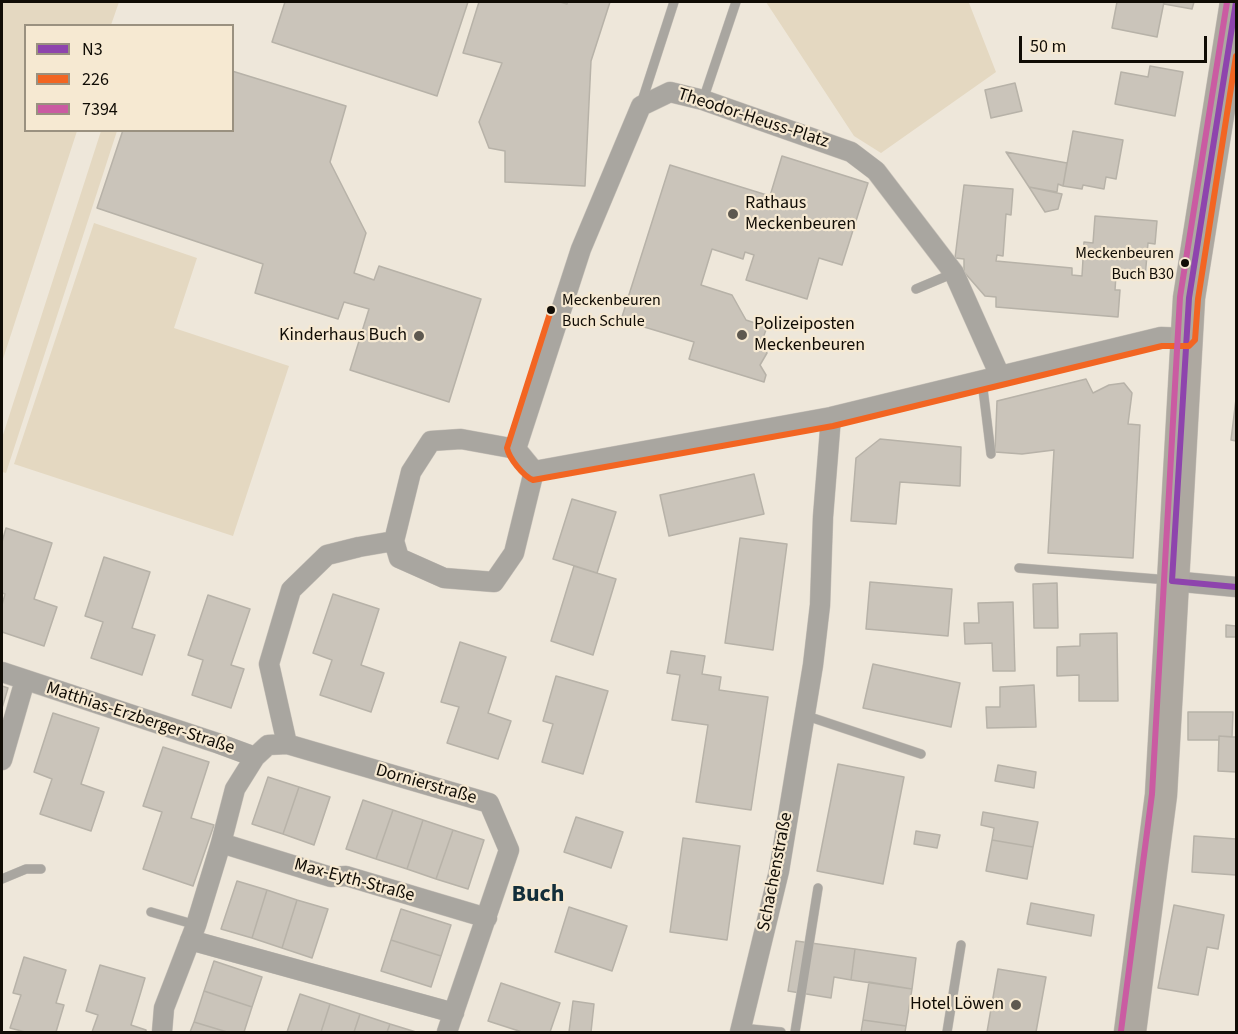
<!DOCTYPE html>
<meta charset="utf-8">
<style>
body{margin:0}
#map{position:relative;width:1238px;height:1034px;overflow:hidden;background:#eee7da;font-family:"Source Sans 3",sans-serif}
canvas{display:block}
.frame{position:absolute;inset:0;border:3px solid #100c05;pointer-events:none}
.legend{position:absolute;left:24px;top:24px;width:210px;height:108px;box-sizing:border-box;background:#f6e9d2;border:2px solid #9a9180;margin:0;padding:8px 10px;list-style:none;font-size:18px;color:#100c05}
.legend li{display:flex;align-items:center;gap:12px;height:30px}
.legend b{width:30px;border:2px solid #9a9180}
.scale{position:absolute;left:1019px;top:36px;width:188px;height:27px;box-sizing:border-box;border:3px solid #100c05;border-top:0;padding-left:8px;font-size:18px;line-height:21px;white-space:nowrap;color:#100c05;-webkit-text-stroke:4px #f6e9d2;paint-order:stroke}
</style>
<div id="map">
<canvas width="1238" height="1034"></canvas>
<div class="frame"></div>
<ul class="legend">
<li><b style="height:8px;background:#8e44ad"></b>N3</li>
<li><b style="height:8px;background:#f26522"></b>226</li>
<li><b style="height:8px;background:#ca5ba2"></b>7394</li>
</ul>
<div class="scale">50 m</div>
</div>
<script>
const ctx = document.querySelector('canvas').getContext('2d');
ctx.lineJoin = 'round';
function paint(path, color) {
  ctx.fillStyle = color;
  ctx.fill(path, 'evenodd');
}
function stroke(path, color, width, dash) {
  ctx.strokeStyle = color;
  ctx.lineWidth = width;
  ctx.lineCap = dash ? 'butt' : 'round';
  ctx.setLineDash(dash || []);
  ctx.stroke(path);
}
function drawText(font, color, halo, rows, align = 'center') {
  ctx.font = font + ' "Source Sans 3",sans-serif';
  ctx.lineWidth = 4.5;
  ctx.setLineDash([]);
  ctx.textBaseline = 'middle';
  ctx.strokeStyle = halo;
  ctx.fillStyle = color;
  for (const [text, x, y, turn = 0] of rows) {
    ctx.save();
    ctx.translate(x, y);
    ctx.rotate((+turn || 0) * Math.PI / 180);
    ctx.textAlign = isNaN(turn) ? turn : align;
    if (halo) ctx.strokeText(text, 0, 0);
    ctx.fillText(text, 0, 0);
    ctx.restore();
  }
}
paint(new Path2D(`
 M2 2H119L111 25 26 26V130L77 131 2 362Z
 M766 2H973L969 3 996 72 881 153 854 136Z
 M101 131H117L6 473 2 472V438Z
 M94 223 197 258 174 328 289 366 233 536 14 464Z`), '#e4d8c1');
const building = new Path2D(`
 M285 2H468L437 96 272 42Z
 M479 2H560L567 4 568 2H610L591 61 585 186 505 182V151L489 148 479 122 502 63 463 53Z
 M1117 2H1164L1157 37 1112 28Z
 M1164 2H1194L1192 9 1164 4Z
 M1150 66 1183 72 1175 116 1115 104 1121 72 1148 77Z
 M232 71 346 106 330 162 366 233 354 273 374 280 379 266 481 299 449 402 350 370 369 309 344 302 338 319 255 293 263 264 97 208 123 130H232Z
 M1015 83 1022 111 991 118 985 90Z
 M1073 131 1123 140 1116 179 1106 177 1104 189 1083 185 1082 189 1063 186Z
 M1006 152 1067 163 1063 186 1058 184 1057 192 1029 187Z
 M782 156 868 183 842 265 819 258 807 299 746 280 754 255 745 252 743 259 712 249 701 285 732 295 746 320 767 327 762 341 767 353 760 365 766 375 764 382 689 359 694 342 621 320 670 165 770 196Z
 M964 185 1013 189 1011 215 1006 214 1003 256 997 255 996 261 1072 268V275L1082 276 1084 242 1093 243 1095 216 1157 221 1155 244 1148 243 1145 278 1116 275 1115 290H1120L1118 317 996 307V297L985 296 964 272V259L955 258Z
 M1029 187 1062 194 1058 209 1045 212Z
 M1086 379 1093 393 1109 385 1124 383 1132 393 1128 424 1140 425 1133 558 1048 553 1054 450 1022 454 995 452 997 401Z
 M1236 399V441L1231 440Z
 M880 439 961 447 960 486 900 482 896 524 851 521 856 458Z
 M754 474 764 514 669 536 660 495Z
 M572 499 616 512 597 573 553 559Z
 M6 528 52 543 34 599 57 607 44 646 2 632V605L5 594 2 593V542Z
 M740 538 787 544 773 650 725 643Z
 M104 557 150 572 132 628 155 635 142 675 91 658 103 622 85 616Z
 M574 566 616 579 593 655 551 641Z
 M870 582 952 589 948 636 866 629Z
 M1057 583 1058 628H1034L1033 584Z
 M333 594 379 609 361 665 384 673 371 712 320 695 332 660 313 653Z
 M208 595 250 609 231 665 244 669 231 708 192 695 203 660 188 655Z
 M1013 602 1015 671H993L992 643 965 644 964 623H979L978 603Z
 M1226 625 1236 626V637H1226Z
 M1117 633 1118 701H1079V675L1057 676V647L1080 646V634Z
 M460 642 506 657 488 713 511 721 498 759 447 743 459 707 441 702Z
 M671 651 705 656 702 674 721 677 719 690 768 697 751 810 696 802 708 725 672 720 680 675 667 673Z
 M873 664 960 683 951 727 863 708Z
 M556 676 608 691 583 774 542 762 553 724 543 721Z
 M1034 685 1036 727 987 728 986 707H1000V687Z
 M2 686 8 688 2 708Z
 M1188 712H1233L1232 737 1219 736V740H1188Z
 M53 713 99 728 81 784 104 792 91 831 40 814 52 779 34 772Z
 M1219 736 1236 737V772L1218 771Z
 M163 747 209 762 191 818 214 825 193 886 143 869 162 812 143 806Z
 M838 764 904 777 883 884 817 871Z
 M998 765 1036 772 1034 788 995 781Z
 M268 777 299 787 283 834 252 824Z
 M299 787 330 797 314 845 283 834Z
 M363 800 393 810 376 859 346 849Z
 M393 810 423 820 407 869 376 859Z
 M983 812 1038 822 1033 847 992 840 994 828 981 825Z
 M576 817 623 832 611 868 564 852Z
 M423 820 453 830 436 879 407 869Z
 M453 830 484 840 468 889 436 879Z
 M916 831 940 835 937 848 914 844Z
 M1194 836 1236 839V875L1192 872Z
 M683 838 740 846 727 940 670 932Z
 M992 840 1033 847 1027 879 986 871Z
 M237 881 267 890 252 938 221 929Z
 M267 890 297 900 282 948 252 938Z
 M297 900 328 909 312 958 282 948Z
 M1031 903 1094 915 1091 936 1027 924Z
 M1174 905 1224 915 1218 949 1207 947 1198 995 1158 988Z
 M569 907 627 926 612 971 555 952Z
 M401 909 451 925 441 956 391 940Z
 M391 940 441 956 431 987 381 971Z
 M796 941 855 949 851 980 834 977 831 998 788 991Z
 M855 949 916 958 912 989 851 980Z
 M24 957 66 970 56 1003 64 1005 56 1032H25L10 1028 21 995 13 993Z
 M214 961 262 977 252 1007 204 991Z
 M100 965 145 978 131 1025 146 1030V1032H92L98 1015 86 1011Z
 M998 969 1046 977 1036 1032H987Z
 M869 982 912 989 906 1026 863 1020Z
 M501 983 560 1003 550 1032H522L488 1021Z
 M204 991 252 1007 244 1032H227L194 1022Z
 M300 994 330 1004 321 1032H287Z
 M573 1001 594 1004 591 1032H569Z
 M330 1004 360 1014 354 1032H321Z
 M360 1014 390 1024 387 1032H354Z
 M863 1020 906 1026 905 1032H861Z
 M194 1022 227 1032H190Z
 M390 1024 416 1032H387Z`);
paint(building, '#cac4ba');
stroke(building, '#b7b2a8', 1.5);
const service = new Path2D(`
 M703 100 736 2
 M641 104 674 2
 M916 289 954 273
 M982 381 991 454
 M1019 568 1169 580
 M804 715 921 754
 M2 879 26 869H41
 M151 912 196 925
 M741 1028 781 1032
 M795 1032 818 888
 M947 1032 961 945`);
const minor = new Path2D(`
 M516 449 581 249 641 106 670 92 703 100 851 152 876 171 954 273 1000 376
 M534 471 831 417 1161 337 1186 338
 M394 541 399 558 444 578 494 582 514 553 534 471
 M1172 581 1236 587
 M2 672 217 743 255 757
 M287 744 269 664 291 590 327 555 359 547 394 541 411 472 431 441 461 439 516 449 534 471
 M2 760 25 680
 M221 843 331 877 346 876 487 918
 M190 940 454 1013
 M162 1032 164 1008 196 925 221 843 235 789 255 757 268 745 287 744 489 803 509 850 447 1032
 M740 1032 779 871 813 665 820 605 823 517 831 417`);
const primary = new Path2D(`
 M1130 1032 1161 795 1189 298 1236 2`);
stroke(service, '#c9c3ba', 10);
stroke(minor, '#c9c3ba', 21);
stroke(primary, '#c9c3ba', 33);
stroke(service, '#a9a6a0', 9);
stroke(minor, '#a9a6a0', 20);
stroke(primary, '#ada8a0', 32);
stroke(new Path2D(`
 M1172 581 1189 298 1236 2
 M1172 581 1236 587`), '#8e44ad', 6);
stroke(new Path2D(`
 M551 310 507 448C509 458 523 476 533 480L833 426 1162 346H1189L1195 340 1198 299 1236 56`), '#f26522', 6);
stroke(new Path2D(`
 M1121 1031 1152 794 1180 297 1227 2`), '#ca5ba2', 6);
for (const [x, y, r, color] of [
 [733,214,6,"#5e5950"],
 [1185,263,5,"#100c05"],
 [551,310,5,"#100c05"],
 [742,335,6,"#5e5950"],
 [419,336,6,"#5e5950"],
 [1016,1005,6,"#5e5950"]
]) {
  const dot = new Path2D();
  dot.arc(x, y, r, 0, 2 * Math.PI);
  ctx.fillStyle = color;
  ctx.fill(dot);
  stroke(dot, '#f6e9d2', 2);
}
drawText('16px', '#100c05', '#f6e9d2', [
 ["Meckenbeuren",1174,254],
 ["Buch B30",1174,275],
 ["Meckenbeuren",562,301,"left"],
 ["Buch Schule",562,322,"left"]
], 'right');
drawText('18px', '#100c05', '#f6e9d2', [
 ["Theodor-Heuss-Platz",753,119,18],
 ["Matthias-Erzberger-Straße",140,719,18],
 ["Dornierstraße",426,785,16],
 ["Schachenstraße",776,872,-79],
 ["Max-Eyth-Straße",354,881,15]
]);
drawText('18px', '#100c05', '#f6e9d2', [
 ["Rathaus",745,204],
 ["Meckenbeuren",745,225],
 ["Polizeiposten",754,325],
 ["Meckenbeuren",754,346],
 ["Kinderhaus Buch",407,336,"right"],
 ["Hotel Löwen",1004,1005,"right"]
], 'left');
drawText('bold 24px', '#122e3a', '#f6e9d2', [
 ["Buch",538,896]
]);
</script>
